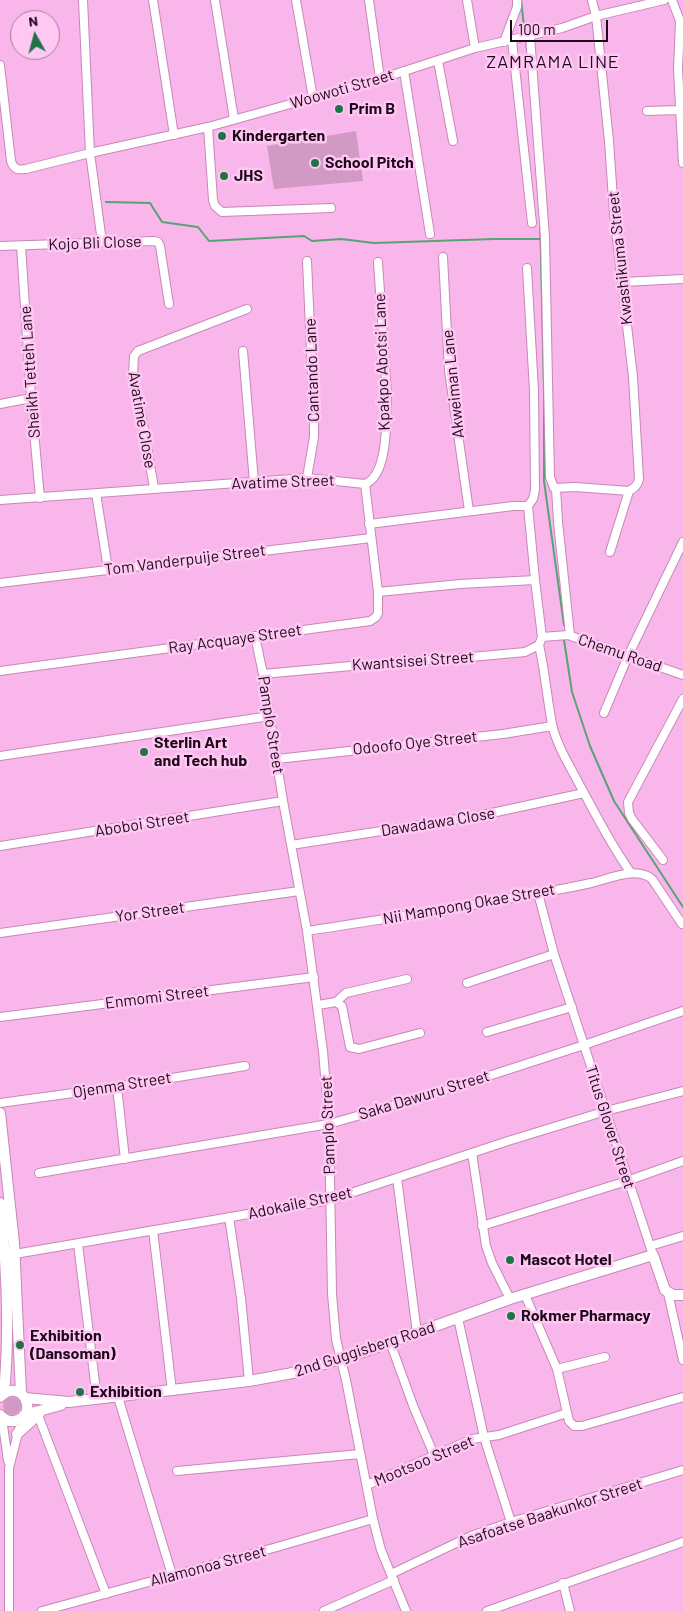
<!DOCTYPE html>
<style>
body{margin:0}
#map{position:relative;width:683px;height:1611px;overflow:hidden;background:#f9b6ea;font-family:Barlow,sans-serif}
canvas{display:block}
.north{position:absolute;left:10px;top:10px;width:50px;height:50px;box-sizing:border-box;background:#ffc8f2;border:1px solid #a57b9c;border-radius:50%;rotate:353deg;font-size:14px;font-weight:700;line-height:20px;text-align:center;color:#1f081b}
.north::after{content:'';display:block;margin:auto;width:18px;height:22px;background:#1e7345;clip-path:polygon(50% 0,100% 100%,50% 72%,0 100%)}
.scale{position:absolute;left:510px;top:20px;width:98px;height:22px;box-sizing:border-box;border:2px solid #1f081b;border-top:0;padding-left:6px;font-size:15px;line-height:18px;white-space:nowrap;color:#1f081b;-webkit-text-stroke:4px #ffc8f2;paint-order:stroke}
</style>
<div id="map">
<canvas width="683" height="1611"></canvas>
<div class="north">N</div>
<div class="scale">100 m</div>
</div>
<script>
const ctx = document.querySelector('canvas').getContext('2d');
ctx.lineJoin = 'round';
function paint(path, color) {
  ctx.fillStyle = color;
  ctx.fill(path, 'evenodd');
}
function stroke(path, color, width, dash) {
  ctx.strokeStyle = color;
  ctx.lineWidth = width;
  ctx.lineCap = dash ? 'butt' : 'round';
  ctx.setLineDash(dash || []);
  ctx.stroke(path);
}
function drawText(font, color, halo, rows, align = 'center') {
  ctx.font = font + ' Barlow,sans-serif';
  ctx.lineWidth = 5;
  ctx.setLineDash([]);
  ctx.textBaseline = 'middle';
  ctx.strokeStyle = halo;
  ctx.fillStyle = color;
  for (const [text, x, y, turn = 0] of rows) {
    ctx.save();
    ctx.translate(x, y);
    ctx.rotate((+turn || 0) * Math.PI / 180);
    ctx.textAlign = isNaN(turn) ? turn : align;
    if (halo) ctx.strokeText(text, 0, 0);
    ctx.fillText(text, 0, 0);
    ctx.restore();
  }
}
paint(new Path2D(`
 M356 131 363 181 274 189 267 146Z
 M3 1406a9 9 0 1 1 18 0a9 9 0 1 1-18 0Z`), '#d19ac4');
stroke(new Path2D(`
 M521 0 525 35
 M526 39 527 50
 M106 202 150 203 162 222 198 227 209 241 304 236 312 241 341 239 374 243 494 239H541
 M540 214 544 390V481L564 625
 M564 640 572 692 590 746 614 801 683 907`), '#59a274', 2);
const minor = new Path2D(`
 M83 0 90 153 102 242
 M153 0 174 135
 M215 0 234 119
 M296 0 313 98
 M369 0 380 79
 M467 0 475 48
 M672 0 680 21 678 69 683 163
 M530 36 545 237 550 477 554 488 575 487 629 491C635 488 638 485 639 479L633 377 614 214 609 141 596 16 592 0
 M512 40 532 223
 M504 42 517 7V0
 M438 61 453 141
 M0 65 11 161C14 170 18 170 26 169L90 153 208 127 380 79 475 48 562 28 596 16 664 0
 M404 71 430 234
 M647 111 680 110
 M208 127 213 200 215 206 222 212 331 208
 M0 246 154 241 158 242 160 246 169 304
 M21 246 31 398 40 498
 M443 257 449 371 469 511
 M307 261 314 418V437L307 478
 M527 268 534 391 535 490 533 499 528 506
 M623 282 683 279
 M243 351 254 482
 M0 404 31 398
 M365 484C389 475 386 417 387 395L378 262
 M154 488 141 412 133 375 134 356 138 351 247 309
 M556 488 558 522 570 635
 M96 493 108 569
 M0 500 307 478 365 484
 M528 506 535 580 542 637
 M369 524 513 506H528
 M610 552 629 491
 M0 583 371 538
 M378 592 460 584 535 580
 M255 636 263 674 283 801 307 931 323 1051 329 1124 332 1294 336 1339 346 1380 373 1519 381 1550 406 1611
 M542 637 568 635 683 675
 M539 645C545 671 547 698 552 724 556 743 568 763 577 780 594 811 610 844 631 873
 M0 671 370 621 376 617 378 613V592L365 484
 M263 674 395 662 450 659 525 652 539 645 542 637
 M604 713 628 656 683 542
 M0 756 270 716
 M277 759 503 734 552 726
 M291 845 478 816 584 793
 M0 846 283 801
 M663 860 632 819 629 813 628 802 683 699
 M538 893 554 954 653 1255
 M307 931C401 916 497 903 591 883 609 879 636 866 652 879L682 924
 M0 933 299 891
 M467 983 554 954
 M336 1002 346 993 407 979
 M318 1005 336 1002 342 1006 350 1047 359 1049 420 1033
 M0 1017 314 977
 M487 1032 572 1007
 M117 1087 125 1159
 M0 1103 117 1087 245 1066
 M472 1153 486 1246 492 1263 510 1299
 M39 1173 329 1124 430 1095 584 1045 683 1011
 M397 1178 417 1333
 M229 1217 241 1298 249 1381
 M482 1226 627 1181 683 1161
 M153 1230 172 1391
 M78 1244 97 1399
 M650 1246 683 1236
 M15 1254 330 1200 508 1141 606 1111 683 1091
 M668 1293 683 1360
 M525 1295 557 1369 569 1421 574 1426H582L683 1397
 M458 1318 484 1437 511 1522
 M390 1342 414 1408 434 1455
 M557 1369 605 1357
 M118 1397 172 1575
 M38 1415 106 1594
 M2 1418 8 1461
 M177 1471 360 1454
 M367 1485 472 1439 499 1435 567 1413
 M391 1574 471 1536 511 1522 683 1470
 M563 1583 570 1611
 M9 1611V1468L19 1429
 M42 1611 277 1547 373 1519
 M324 1611 394 1580
 M487 1611 683 1542`);
const major = new Path2D(`
 M0 1113 14 1243 21 1393
 M0 1203C7 1266 10 1330 4 1393
 M0 1397C22 1375 41 1417 14 1421 8 1422 4 1419 0 1415
 M25 1398 69 1402 249 1381 298 1372 366 1351 510 1299 653 1255 665 1290 673 1295H683
 M24 1415 61 1405
 M17 1434 39 1414`);
stroke(minor, '#c787b8', 10);
stroke(major, '#c787b8', 12);
stroke(minor, '#fff', 8);
stroke(major, '#fff', 10);
for (const [x, y, r, color] of [
 [339,109,5,"#1e7345"],
 [222,136,5,"#1e7345"],
 [315,163,5,"#1e7345"],
 [224,176,5,"#1e7345"],
 [144,752,5,"#1e7345"],
 [510,1260,5,"#1e7345"],
 [511,1316,5,"#1e7345"],
 [20,1345,5,"#1e7345"],
 [80,1392,5,"#1e7345"]
]) {
  const dot = new Path2D();
  dot.arc(x, y, r, 0, 2 * Math.PI);
  ctx.fillStyle = color;
  ctx.fill(dot);
  stroke(dot, '#ffc8f2', 2);
}
drawText('16px', '#1f081b', '#ffc8f2', [
 ["Woowoti Street",342,89,-16],
 ["Kojo Bli Close",95,243,-2],
 ["Kwashikuma Street",620,258,-96],
 ["Kpakpo Abotsi Lane",382,362,-92],
 ["Cantando Lane",312,370,-92],
 ["Sheikh Tetteh Lane",30,372,-94],
 ["Akweiman Lane",453,384,-96],
 ["Avatime Close",142,420,80],
 ["Avatime Street",283,482,-2],
 ["Tom Vanderpuije Street",185,560,-7],
 ["Ray Acquaye Street",235,639,-8],
 ["Chemu Road",620,653,19],
 ["Kwantsisei Street",413,661,-4],
 ["Pamplo Street",271,725,81],
 ["Odoofo Oye Street",415,743,-6],
 ["Dawadawa Close",438,822,-9],
 ["Aboboi Street",142,824,-9],
 ["Nii Mampong Okae Street",469,904,-10],
 ["Yor Street",150,912,-8],
 ["Enmomi Street",157,997,-7],
 ["Ojenma Street",122,1085,-9],
 ["Saka Dawuru Street",424,1095,-17],
 ["Pamplo Street",328,1125,-92],
 ["Titus Glover Street",610,1127,72],
 ["Adokaile Street",300,1203,-12],
 ["2nd Guggisberg Road",365,1349,-18],
 ["Mootsoo Street",424,1461,-23],
 ["Asafoatse Baakunkor Street",550,1513,-18],
 ["Allamonoa Street",208,1566,-15]
]);
drawText('bold 16px', '#1f081b', '#ffc8f2', [
 ["Prim B",349,109],
 ["Kindergarten",232,136],
 ["School Pitch",325,163],
 ["JHS",234,176],
 ["Sterlin Art",154,743],
 ["and Tech hub",154,761],
 ["Mascot Hotel",520,1260],
 ["Rokmer Pharmacy",521,1316],
 ["Exhibition",30,1336],
 ["(Dansoman)",30,1354],
 ["Exhibition",90,1392]
], 'left');
ctx.letterSpacing = '1px';
drawText('18px', '#1f081b', '#ffc8f2', [
 ["ZAMRAMA LINE",553,62]
]);
ctx.letterSpacing = '0px';
</script>
